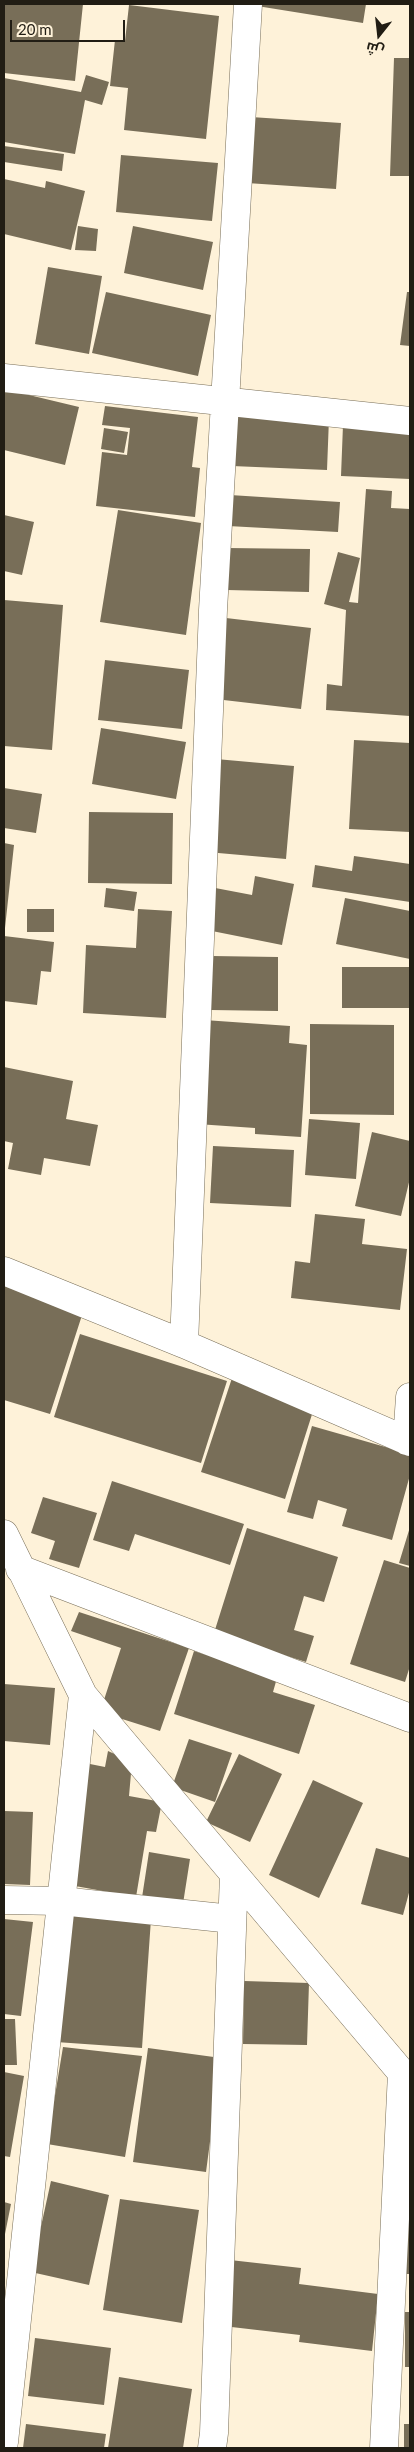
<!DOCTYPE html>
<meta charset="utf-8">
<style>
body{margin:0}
#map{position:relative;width:414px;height:2452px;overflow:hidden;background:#fef2d9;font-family:Lato,Cairo,sans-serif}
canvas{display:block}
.frame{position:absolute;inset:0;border:5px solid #211d14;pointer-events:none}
.north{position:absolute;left:354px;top:10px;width:50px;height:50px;-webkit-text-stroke:4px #fef2d9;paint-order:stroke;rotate:196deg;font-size:14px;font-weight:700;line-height:20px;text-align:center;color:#211d14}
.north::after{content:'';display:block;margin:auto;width:18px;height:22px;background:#211d14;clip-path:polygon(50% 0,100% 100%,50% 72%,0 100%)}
.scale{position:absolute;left:10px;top:20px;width:115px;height:22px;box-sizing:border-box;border:2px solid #211d14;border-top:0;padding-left:6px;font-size:15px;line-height:18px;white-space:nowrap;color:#211d14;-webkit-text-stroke:4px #fef2d9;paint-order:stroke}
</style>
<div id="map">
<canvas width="414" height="2452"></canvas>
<div class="frame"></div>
<div class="north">ش</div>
<div class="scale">20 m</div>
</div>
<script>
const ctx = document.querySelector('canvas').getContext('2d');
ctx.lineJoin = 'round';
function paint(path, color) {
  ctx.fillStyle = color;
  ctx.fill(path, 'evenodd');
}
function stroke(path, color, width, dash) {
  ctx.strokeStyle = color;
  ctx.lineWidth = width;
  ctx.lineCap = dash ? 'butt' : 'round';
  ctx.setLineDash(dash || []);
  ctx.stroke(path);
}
paint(new Path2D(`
 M4 4H83L75 81 4 73Z
 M257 4H366L363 23 257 6Z
 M129 5 219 16 206 139 124 130 128 88 110 86 115 40 125 41Z
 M394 58H410V176H390Z
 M86 75 109 82 102 105 85 100 75 154 4 142V78L81 92Z
 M251 117 341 123 336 189 247 183Z
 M4 146 64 154 62 171 4 162Z
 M121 155 218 163 212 221 116 212Z
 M4 179 45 188 46 181 85 191 71 250 4 234Z
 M78 226 98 229 96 251 75 250Z
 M133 226 213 242 203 290 124 273Z
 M48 267 102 276 89 354 35 344Z
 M106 292 211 315 198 376 92 353Z
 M407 292H410V346L400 345Z
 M4 389 79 407 65 465 4 450Z
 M105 406 198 417 192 467 200 468 195 517 96 506 102 452 127 455 130 428 102 425Z
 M234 414 329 418 327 470 232 466Z
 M343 425 410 427V479L341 476Z
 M104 428 128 432 124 453 101 449Z
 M366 489 392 491 391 508 410 509V716L326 710 327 684 342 686 346 610 324 604 338 552 360 558 349 602 358 603Z
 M230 495 340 502 338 532 228 526Z
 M118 510 201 523 186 635 100 622Z
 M4 515 34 522 22 575 4 571Z
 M227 548 310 549 309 592 227 590Z
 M4 600 63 605 52 750 4 746Z
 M226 618 311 628 301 709 215 699Z
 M105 660 189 670 182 729 98 720Z
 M101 728 186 742 176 799 92 784Z
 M354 740 410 743V832L349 829Z
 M216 759 294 766 286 859 207 852Z
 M4 788 42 794 36 833 4 828Z
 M89 812 173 813 172 884 88 883Z
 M4 843 14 845 5 928H4Z
 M354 856 410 864V902L312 887 315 865 352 871Z
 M255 876 294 884 282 945 202 929 210 887 252 895Z
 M106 888 137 892 134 911 104 907Z
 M345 898 410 911V959L336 944Z
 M27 909H54V932H27Z
 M138 909 172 911 166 1018 83 1013 86 945 136 948Z
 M4 936 54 942 51 972 41 971 37 1005 4 1001Z
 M212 956 278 957V1011L211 1010Z
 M342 967H410V1008H342Z
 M204 1020 290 1026 289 1043 307 1045 301 1137 255 1134V1128L197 1124Z
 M310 1024 394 1025V1115L310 1114Z
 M4 1067 73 1081 66 1119 98 1125 90 1166 44 1158 41 1175 8 1169 13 1143 4 1141Z
 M309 1119 360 1123 356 1179 305 1175Z
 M372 1132 410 1141V1178L401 1216 355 1206Z
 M213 1146 294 1150 291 1207 210 1203Z
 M315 1214 365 1219 362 1244 407 1249 400 1310 291 1298 295 1261 310 1263Z
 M4 1284 84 1309 50 1414 4 1400Z
 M80 1334 227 1381 201 1463 54 1417Z
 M232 1378 315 1405 285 1499 201 1472Z
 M312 1426 410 1454V1475L392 1540 342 1526 347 1509 318 1500 313 1519 287 1512Z
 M112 1481 244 1524 230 1565 135 1534 129 1551 93 1540Z
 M43 1497 97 1513 79 1568 49 1559 55 1541 31 1533Z
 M410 1527V1566L399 1563Z
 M247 1528 338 1557 324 1602 304 1596 294 1630 314 1636 306 1662 214 1633Z
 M384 1560 410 1568V1666L405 1682 350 1664Z
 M79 1612 189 1648 160 1731 100 1712 121 1648 71 1631Z
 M194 1651 277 1678 273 1692 315 1705 299 1754 174 1714Z
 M4 1684 55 1688 50 1745 4 1741Z
 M189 1739 232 1753 215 1802 172 1787Z
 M108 1751 132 1762 129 1796 162 1802 156 1832 147 1831 136 1897 64 1884 85 1763 105 1767Z
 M239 1754 282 1774 250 1842 206 1822Z
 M313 1780 363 1803 319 1898 269 1875Z
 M4 1811 33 1812 30 1885 4 1884Z
 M376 1848 410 1858V1889L403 1915 361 1904Z
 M149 1852 190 1859 182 1910 141 1904Z
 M65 1913 151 1919 142 2048 56 2042Z
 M4 1919 33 1922 21 2016 4 2014Z
 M244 1981 309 1983 307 2045 243 2044Z
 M4 2019H15L17 2065H4Z
 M63 2047 142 2056 125 2157 47 2144Z
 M148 2048 221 2058 206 2172 133 2162Z
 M4 2072 24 2076 10 2157 4 2156Z
 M51 2181 109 2195 89 2285 31 2272Z
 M120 2199 199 2210 182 2323 103 2310Z
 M4 2202 11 2204 5 2234H4Z
 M403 2223H410V2274H403Z
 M230 2260 301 2268 299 2284 378 2294 372 2351 299 2342 300 2335 223 2326Z
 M405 2312H410V2367H405Z
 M35 2338 111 2348 104 2405 28 2396Z
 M119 2377 192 2389 183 2448H108Z
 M26 2424 106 2434 104 2448H23Z
 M404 2424H410V2448H404Z`), '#786e58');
const minor = new Path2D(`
 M4 378 410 421
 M4 1271 184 1344 410 1442
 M184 1344 213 610 248 4
 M407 1441 410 1397
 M4 1534 83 1695 402 2073 410 2079
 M20 1569 410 1718
 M4 1900 61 1901 232 1919
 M4 2442 83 1695
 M212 2448 214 2433 234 1874
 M384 2448 402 2073`);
stroke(minor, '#786e58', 29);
stroke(minor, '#fff', 28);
</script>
